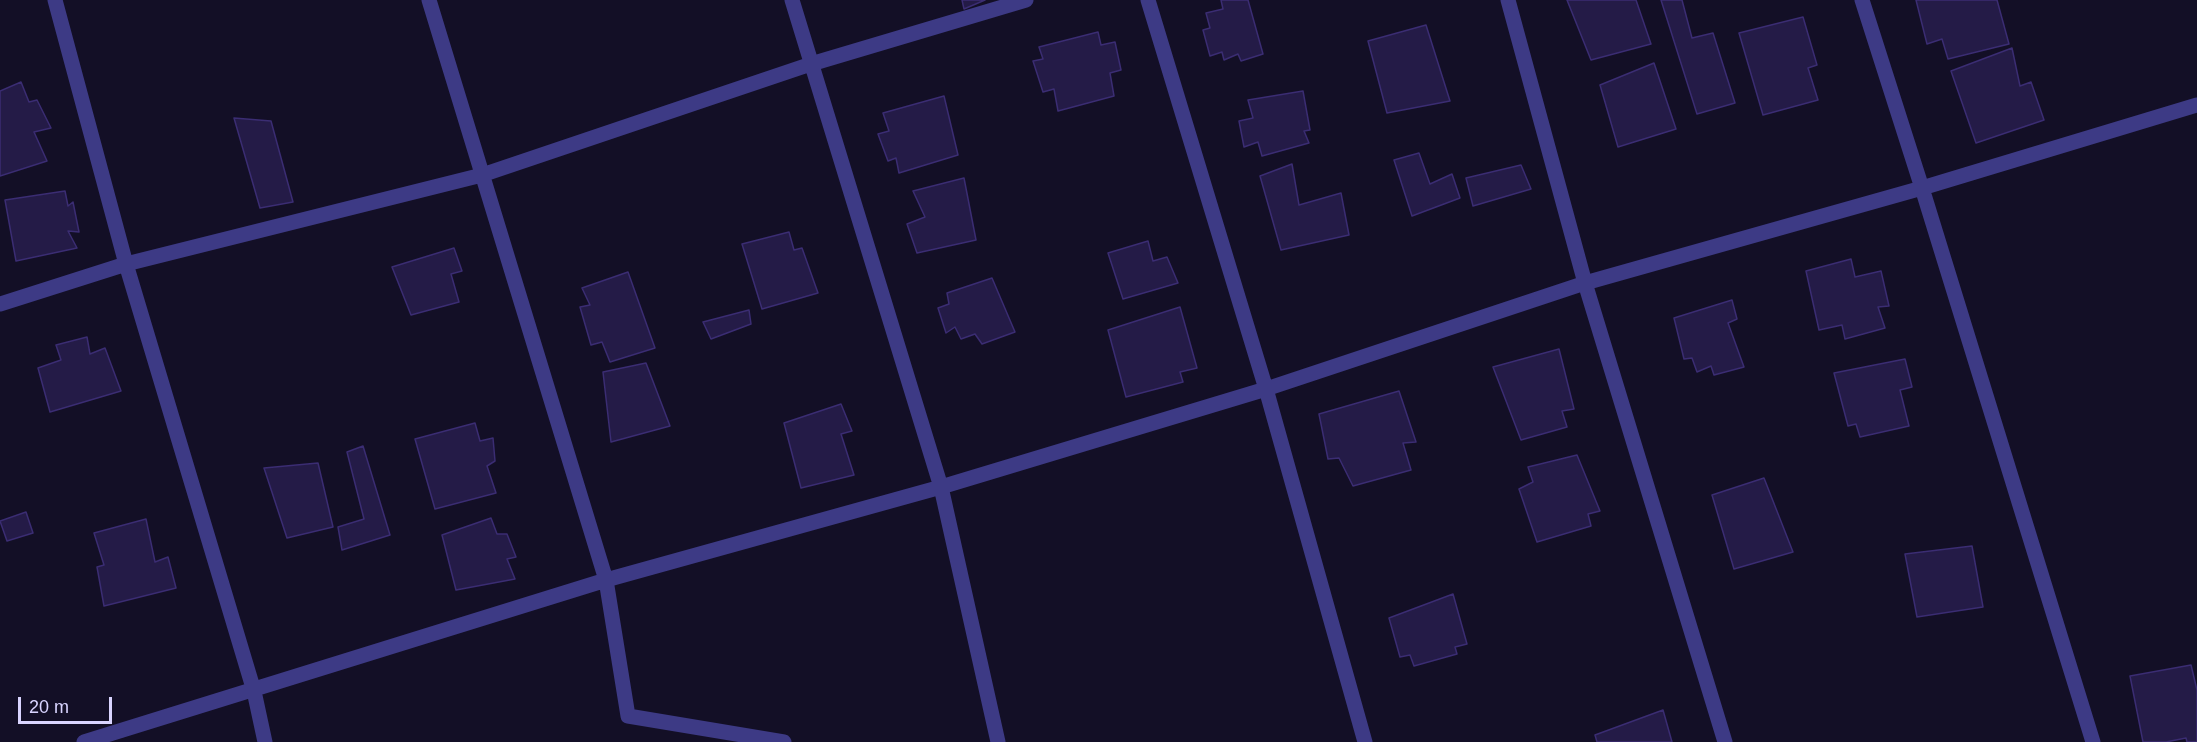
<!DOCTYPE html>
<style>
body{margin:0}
#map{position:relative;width:2197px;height:742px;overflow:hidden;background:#130f26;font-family:Helvetica,sans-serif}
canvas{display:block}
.scale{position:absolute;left:18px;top:697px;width:94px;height:27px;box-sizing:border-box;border:3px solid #d9d4ff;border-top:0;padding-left:8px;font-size:18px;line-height:21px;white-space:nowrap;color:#d9d4ff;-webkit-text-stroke:4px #130f26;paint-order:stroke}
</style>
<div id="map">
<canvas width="2197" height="742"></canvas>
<div class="scale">20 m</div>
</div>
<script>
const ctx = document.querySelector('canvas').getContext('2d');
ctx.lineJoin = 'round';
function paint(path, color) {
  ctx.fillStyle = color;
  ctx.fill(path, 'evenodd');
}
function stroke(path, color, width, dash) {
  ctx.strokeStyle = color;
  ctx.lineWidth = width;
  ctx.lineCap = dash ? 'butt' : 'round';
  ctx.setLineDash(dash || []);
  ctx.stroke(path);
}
const building = new Path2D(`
 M962 0H985L964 9Z
 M1221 0H1248L1263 54 1241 61 1238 54 1224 60 1222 52 1210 56 1203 30 1210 28 1206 13 1223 9Z
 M1567 0H1636L1651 44 1591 60Z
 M1661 0H1682L1692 38 1713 33 1735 103 1697 114Z
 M1916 0H1997L2009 44 1948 59 1942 39 1927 44Z
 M1803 17 1817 65 1808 68 1818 100 1763 115 1739 33Z
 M1426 25 1450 101 1387 113 1368 41Z
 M1098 32 1101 45 1115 42 1121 70 1110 73 1114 96 1058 111 1054 89 1043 92 1033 61 1043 59 1039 47Z
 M2012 48 2020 86 2031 82 2044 120 1976 143 1951 71Z
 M1654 63 1676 129 1618 147 1600 85Z
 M21 82 29 102 37 100 51 128 34 132 47 161 0 176V91Z
 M1303 91 1310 130 1304 131 1309 143 1262 156 1258 142 1244 147 1239 121 1253 118 1248 100Z
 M944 96 958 155 899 173 896 158 888 161 878 134 889 131 883 113Z
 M234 118 271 121 293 202 260 208Z
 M1419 153 1430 184 1452 174 1460 198 1412 216 1394 160Z
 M1292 164 1299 205 1341 193 1349 235 1281 250 1260 176Z
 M1521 165 1531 189 1473 206 1466 178Z
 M964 178 976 240 917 253 907 224 925 217 913 191Z
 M65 191 68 206 73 202 79 232 68 231 77 248 16 261 5 200Z
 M789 232 794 250 802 248 818 293 762 309 742 244Z
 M1148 241 1153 261 1167 257 1178 283 1123 299 1108 253Z
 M454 248 462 271 451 274 459 302 411 315 392 267Z
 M1851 259 1855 277 1881 271 1889 306 1878 307 1885 328 1845 339 1842 325 1819 330 1806 271Z
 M628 272 655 348 610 362 602 342 591 345 580 307 590 305 582 288Z
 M992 278 1015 332 982 344 975 334 961 339 955 327 946 333 938 308 949 304 947 293Z
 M1732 300 1737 319 1728 323 1744 367 1714 375 1711 366 1697 372 1692 358 1684 359 1674 318Z
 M1180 307 1197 368 1180 372 1183 382 1126 397 1108 330Z
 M749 310 751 324 711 339 703 322Z
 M87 337 90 354 105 348 121 391 50 412 38 368 61 360 56 345Z
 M1559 349 1574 409 1562 411 1567 427 1521 440 1493 367Z
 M1905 359 1912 387 1900 390 1909 426 1860 437 1856 424 1848 426 1834 373Z
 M646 363 670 426 611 442 603 372Z
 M1399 391 1416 442 1403 443 1411 470 1353 486 1339 458 1328 459 1319 414Z
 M841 404 852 431 841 434 854 475 801 488 784 423Z
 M475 423 480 441 493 438 495 461 487 466 496 493 435 509 415 439Z
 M363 446 390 535 342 550 338 527 364 519 347 452Z
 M1577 455 1600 511 1588 514 1591 526 1537 542 1519 489 1533 482 1528 467Z
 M318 463 333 527 287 538 264 468Z
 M1764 478 1793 552 1734 569 1712 495Z
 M26 512 33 533 7 541 0 521Z
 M491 518 497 534H507L516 557 507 559 515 579 456 590 442 535Z
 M146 519 155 562 168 557 176 588 104 606 97 567 104 565 94 533Z
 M1972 546 1983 607 1917 617 1905 554Z
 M1453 594 1467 644 1455 647 1457 654 1414 666 1410 655 1400 657 1389 618Z
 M2191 665 2197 690V742H2187L2186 738 2166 742H2143L2130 676Z
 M1663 710 1672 742H1597L1595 735Z`);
paint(building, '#241b47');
stroke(building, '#3b2d73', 1.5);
stroke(new Path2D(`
 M55 0 126 264 254 691 265 742
 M429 0 606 580 628 716 784 742
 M792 0 941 487 998 742
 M1148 0 1266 389 1365 742
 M1508 0 1585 283 1725 742
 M1862 0 1922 188 2093 742
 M0 304 126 264 482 175 811 64 1026 0
 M84 742 606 580 941 487 1266 389 1585 283 1922 188 2197 105`), '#3d3a85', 15);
</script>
